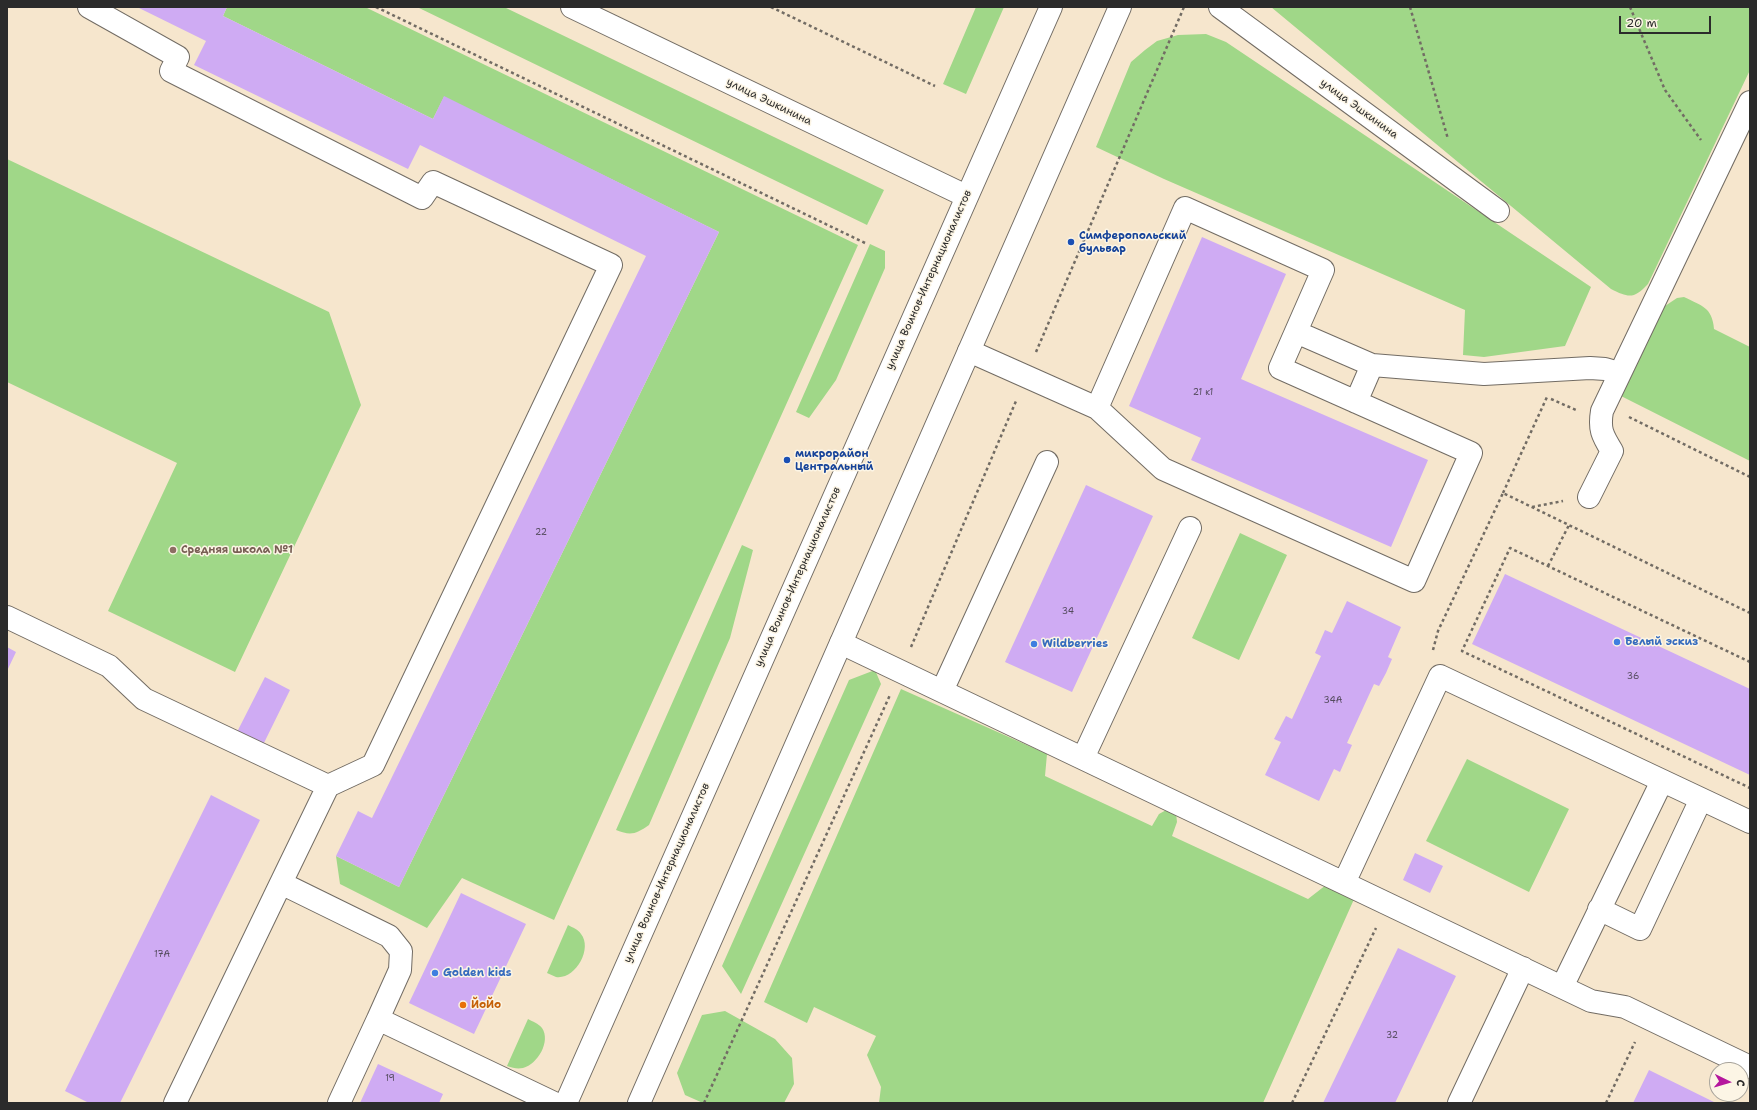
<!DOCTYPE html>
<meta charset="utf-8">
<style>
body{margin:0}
#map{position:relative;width:1757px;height:1110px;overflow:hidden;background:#f6e6cd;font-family:"Shantell Sans",sans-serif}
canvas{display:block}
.frame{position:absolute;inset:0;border:8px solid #2b2b2b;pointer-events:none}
.north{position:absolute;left:1709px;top:1062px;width:40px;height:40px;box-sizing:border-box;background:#fcf5e5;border:1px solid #a8a49b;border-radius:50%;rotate:95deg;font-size:11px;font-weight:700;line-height:16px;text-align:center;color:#2b2b2b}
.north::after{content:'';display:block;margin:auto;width:14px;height:18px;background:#b5179e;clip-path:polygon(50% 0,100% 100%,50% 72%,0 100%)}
.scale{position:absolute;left:1619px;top:16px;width:92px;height:18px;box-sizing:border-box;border:2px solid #2b2b2b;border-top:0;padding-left:5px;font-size:12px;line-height:14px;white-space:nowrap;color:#2b2b2b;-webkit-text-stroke:3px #fcf5e5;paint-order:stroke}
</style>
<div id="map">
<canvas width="1757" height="1110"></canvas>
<div class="frame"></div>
<div class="north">С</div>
<div class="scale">20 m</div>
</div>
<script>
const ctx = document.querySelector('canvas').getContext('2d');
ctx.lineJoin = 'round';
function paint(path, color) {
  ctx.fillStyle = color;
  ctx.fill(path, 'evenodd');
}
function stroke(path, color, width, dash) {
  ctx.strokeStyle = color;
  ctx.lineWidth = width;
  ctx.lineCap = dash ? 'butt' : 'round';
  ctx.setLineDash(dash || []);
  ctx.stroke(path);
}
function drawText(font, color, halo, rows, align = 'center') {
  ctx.font = font + ' "Shantell Sans",sans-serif';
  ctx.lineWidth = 3;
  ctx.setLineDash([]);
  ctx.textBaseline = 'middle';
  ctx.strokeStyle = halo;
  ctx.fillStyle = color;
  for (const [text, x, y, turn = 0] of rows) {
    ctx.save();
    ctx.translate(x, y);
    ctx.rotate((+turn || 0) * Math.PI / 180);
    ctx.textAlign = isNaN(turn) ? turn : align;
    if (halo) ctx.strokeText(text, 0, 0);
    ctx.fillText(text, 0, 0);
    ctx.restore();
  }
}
paint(new Path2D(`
 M227 7H365L858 245 554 920 462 878 427 928 340 884 336 856 399 887 719 232 444 97 433 119 223 16Z
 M417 7H504L884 190 867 225Z
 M976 7H1004L966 94 943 84Z
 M1271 7H1750V70L1648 284C1634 299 1629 298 1611 289Z
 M1206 34 1226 42 1591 287 1565 346 1484 357 1463 355 1465 310 1164 179 1096 147 1131 62 1145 50 1157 41 1178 35Z
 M7 159 329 312 361 405 235 672 108 611 177 463 7 382Z
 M870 244 885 251V268L836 380 809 418 796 412Z
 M1684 297C1702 306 1712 307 1714 329L1750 347V461L1621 396 1665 306 1677 298Z
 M1240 533 1287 555 1239 660 1192 638Z
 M742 545 753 550 730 638 649 825C636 834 631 836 616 830Z
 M875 670 881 684 741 994 722 966 849 680Z
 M901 689 1047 754 1045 776 1152 826 1159 814 1168 809 1176 813 1177 822 1172 836 1308 899 1326 885 1355 897 1263 1103H879L881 1087 867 1055 876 1036 814 1007 807 1023 764 1002Z
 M1467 759 1569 809 1529 892 1426 841Z
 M568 925C573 928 578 929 581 934 593 949 575 980 556 977 553 976 550 974 547 973Z
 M725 1011 775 1039 792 1058 794 1084 784 1103H703L685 1095 677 1073 702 1015Z
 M528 1019C533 1022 538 1023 542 1028 551 1041 538 1064 523 1068 517 1069 513 1068 507 1066Z`), '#a0d788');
paint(new Path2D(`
 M137 7H227L223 16 433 119 444 96 719 232 399 887 336 856 358 811 372 818 646 256 420 145 408 169 194 65 206 41Z
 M1202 237 1286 274 1241 379 1428 460 1391 547 1191 460 1201 438 1129 406Z
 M1086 485 1153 516 1072 692 1005 662Z
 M1505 574 1750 689V775L1472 644Z
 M1347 601 1401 627 1388 657 1392 659 1386 673 1379 686 1374 684 1347 743 1352 745 1340 772 1334 769 1319 801 1265 775 1281 742 1274 739 1286 716 1292 719 1321 656 1315 653 1325 630 1332 633Z
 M7 647 16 652 7 671Z
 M265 677 290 690 262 747 236 734Z
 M211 795 260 820 120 1103H89L65 1091Z
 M1415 853 1443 866 1430 893 1403 880Z
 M461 893 526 924 474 1034 409 1003Z
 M1398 948 1456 976 1395 1103H1323Z
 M378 1064 443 1094 439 1103H360Z
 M1649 1070 1716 1103H1633Z`), '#cfabf3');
const minor = new Path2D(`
 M89 7 178 57 171 71 422 198 433 182 611 265 373 765 328 786 281 883 389 936 401 951 400 970 378 1019 554 1103
 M572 7 966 196
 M1220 7 1498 211
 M1296 332 1372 365 1356 402
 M969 351 1097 408 1163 469 1414 581 1471 453 1280 368 1323 270 1185 208 1097 408
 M1372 365 1484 374 1590 368 1605 369 1619 373
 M1589 497 1612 451C1602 435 1599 429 1602 411L1750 102
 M7 617 109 666 144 699 328 786
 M841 643 1591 1001 1625 1007 1750 1067
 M942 691 1047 462
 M1083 758 1190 528
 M1344 883 1440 676 1750 822
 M1599 909 1640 929 1701 799
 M1562 987 1662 781
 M175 1103 281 883
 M339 1103 378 1019
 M1459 1103 1523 968`);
const major = new Path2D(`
 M566 1103 1051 7
 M639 1103 1120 7`);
stroke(minor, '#726c64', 24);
stroke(major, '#726c64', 24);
stroke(new Path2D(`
 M376 7 865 243
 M771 7 935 86
 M1410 7 1448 139
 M1630 7 1665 90 1701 140
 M1036 352 1184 7
 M1551 399 1576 410
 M1629 417 1750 477
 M1503 493 1547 397
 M1532 507 1563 501
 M1548 566 1569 525
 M911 647 1016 401
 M1433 650 1438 631 1503 493 1750 613
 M1750 662 1510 548 1462 651 1750 788
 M704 1103 890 695
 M1292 1103 1376 928
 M1606 1103 1635 1042`), '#726c64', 2.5, [3, 3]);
stroke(minor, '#fff', 22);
stroke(major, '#fff', 22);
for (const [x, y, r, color] of [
 [1071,242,4,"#1a4fb4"],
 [787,460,4,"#1a4fb4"],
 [173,550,4,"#8d6e63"],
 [1617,642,4,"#3f7fe0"],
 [1034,644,4,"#3f7fe0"],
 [435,973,4,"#3f7fe0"],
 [463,1005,4,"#e8710a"]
]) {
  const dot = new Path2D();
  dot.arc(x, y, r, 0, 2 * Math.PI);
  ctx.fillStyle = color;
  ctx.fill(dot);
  stroke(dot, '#fcf5e5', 1.5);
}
drawText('9px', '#544b5d', null, [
 ["21 к1",1203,393],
 ["22",541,533],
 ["34",1068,612],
 ["36",1633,677],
 ["34А",1333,701],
 ["17А",162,955],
 ["32",1392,1036],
 ["19",390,1079]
]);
drawText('11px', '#2b2b2b', '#fcf5e5', [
 ["улица Эшкинина",769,102,26],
 ["улица Эшкинина",1359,109,36],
 ["улица Воинов-Интернационалистов",929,280,-66],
 ["улица Воинов-Интернационалистов",798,577,-66],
 ["улица Воинов-Интернационалистов",667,873,-66]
]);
drawText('bold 11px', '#164399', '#fcf5e5', [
 ["Симферопольский",1079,236],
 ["бульвар",1079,249],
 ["микрорайон",795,454],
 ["Центральный",795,467]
], 'left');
drawText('bold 11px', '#785e54', '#fcf5e5', [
 ["Средняя школа №1",181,550]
], 'left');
drawText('bold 11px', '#366cbe', '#fcf5e5', [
 ["Белый эскиз",1625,642],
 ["Wildberries",1042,644],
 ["Golden kids",443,973]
], 'left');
drawText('bold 11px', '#c56008', '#fcf5e5', [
 ["ЙоЙо",471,1005]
], 'left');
</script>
